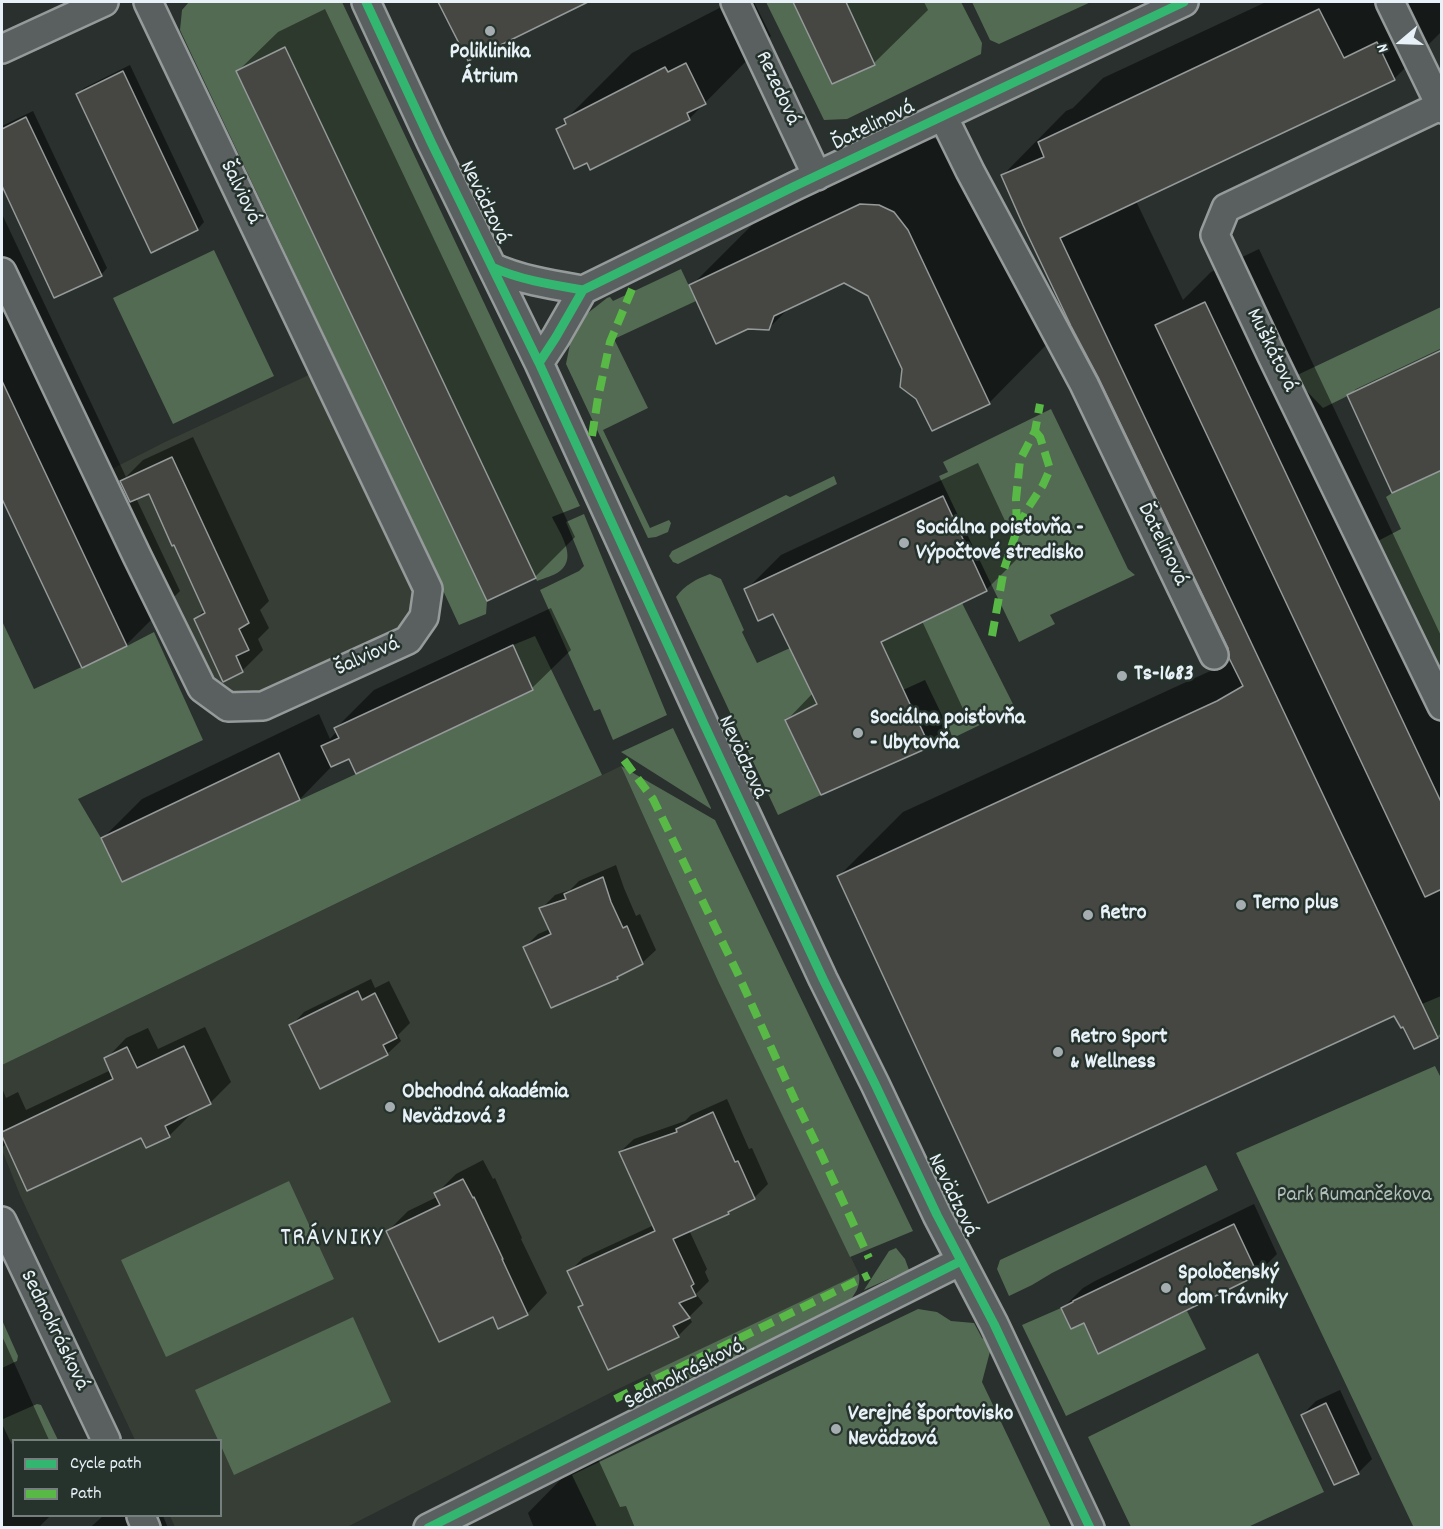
<!DOCTYPE html>
<meta charset="utf-8">
<style>
body{margin:0}
#map{position:relative;width:1443px;height:1529px;overflow:hidden;background:#29302d;font-family:Dekko,sans-serif}
canvas{display:block}
.frame{position:absolute;inset:0;border:3px solid #e8f1f8;pointer-events:none}
.legend{position:absolute;left:12px;top:1439px;width:210px;height:78px;box-sizing:border-box;background:#26332d;border:2px solid #747f7e;margin:0;padding:8px 10px;list-style:none;font-size:18px;color:#e8f1f8}
.legend li{display:flex;align-items:center;gap:12px;height:30px}
.legend b{width:30px;border:2px solid #747f7e}
.north{position:absolute;left:1371px;top:12px;width:60px;height:60px;-webkit-text-stroke:4px #26332d;paint-order:stroke;rotate:251deg;font-size:16px;font-weight:700;line-height:24px;text-align:center;color:#e8f1f8}
.north::after{content:'';display:block;margin:auto;width:21px;height:27px;background:#e8f1f8;clip-path:polygon(50% 0,100% 100%,50% 72%,0 100%)}
</style>
<div id="map">
<canvas width="1443" height="1529"></canvas>
<div class="frame"></div>
<ul class="legend">
<li><b style="height:8px;background:#33b770"></b>Cycle path</li>
<li><b style="height:8px;background:#58b947"></b>Path</li>
</ul>
<div class="north">N</div>
</div>
<script>
const ctx = document.querySelector('canvas').getContext('2d');
ctx.lineJoin = 'round';
function paint(path, color) {
  ctx.fillStyle = color;
  ctx.fill(path, 'evenodd');
}
function stroke(path, color, width, dash) {
  ctx.strokeStyle = color;
  ctx.lineWidth = width;
  ctx.lineCap = dash ? 'butt' : 'round';
  ctx.setLineDash(dash || []);
  ctx.stroke(path);
}
function drawText(font, color, halo, rows, align = 'center') {
  ctx.font = font + ' Dekko,sans-serif';
  ctx.lineWidth = 5;
  ctx.setLineDash([]);
  ctx.textBaseline = 'middle';
  ctx.strokeStyle = halo;
  ctx.fillStyle = color;
  for (const [text, x, y, turn = 0] of rows) {
    ctx.save();
    ctx.translate(x, y);
    ctx.rotate((+turn || 0) * Math.PI / 180);
    ctx.textAlign = isNaN(turn) ? turn : align;
    if (halo) ctx.strokeText(text, 0, 0);
    ctx.fillText(text, 0, 0);
    ctx.restore();
  }
}
paint(new Path2D(`
 M313 373 414 588 412 607 404 624 391 634 243 700 216 689 108 471 165 442Z
 M621 766 718 981 859 1274 612 1392 347 1527H175L170 1516H220V1440H135L20 1195 2 1150V1065Z`), '#373e36');
paint(new Path2D(`
 M189 2H342L580 506 552 517C559 532 578 557 560 571 554 576 544 578 537 581L286 48 237 71 487 601 486 614 459 625 353 396 180 30 182 10Z
 M766 2H961L982 43 981 54 847 119 824 120Z
 M972 2H1091L999 44 990 40Z
 M214 250 274 376 173 424 113 298Z
 M681 269 696 301 614 339 648 408 603 430 650 528 669 520 671 523 668 532 656 537 648 538 566 364 572 334 584 316 607 298 610 297 613 301Z
 M1441 307V350L1323 408 1293 377Z
 M1051 409 1128 569 1135 575 1050 615 1055 624 1019 642 939 476 948 472 943 462Z
 M1441 470V683L1376 542 1401 529 1386 497 1392 493Z
 M834 476 837 484 678 564 673 562 669 556 672 551 786 495 790 497Z
 M584 514 667 715 613 740 600 709 594 711 540 590 579 571 584 566 566 522Z
 M710 574 721 579 744 630 742 632 757 663 790 648 805 679 962 603 1015 708 953 738 925 680 903 690 893 668 785 719 821 795 778 815 676 597C685 585 696 579 710 574Z
 M2 621 34 689 127 646 154 632 203 740 78 799 101 838 122 882 356 774 533 690 513 645 535 636 602 775 2 1065Z
 M673 728 711 808V809L621 752Z
 M621 766 715 820 913 1231 850 1257 718 981Z
 M1441 996V1040L1440 1037 1438 1038 1422 1004Z
 M1435 1066 1442 1080V1527L1414 1528 1236 1153Z
 M1206 1165 1218 1190 1052 1273 1032 1285 1009 1296 997 1269 1000 1260Z
 M289 1181 334 1279 166 1357 121 1260Z
 M896 1248 905 1259 909 1270 864 1290 889 1251Z
 M859 1274C861 1287 855 1294 847 1304L659 1393 650 1373Z
 M1061 1308 1084 1323 1099 1353 1187 1311 1206 1349 1066 1416 1022 1325Z
 M918 1309 937 1312 951 1321 974 1323 982 1338 992 1344 982 1382 1051 1527H597L572 1475Z
 M353 1317 391 1402 234 1475 221 1446 220 1440H218L195 1390Z
 M2 1320 18 1356 17 1361 2 1368Z
 M1258 1353 1324 1492 1248 1527H1131L1088 1437Z
 M37 1404 41 1405 58 1440H14L13 1447 2 1424 3 1419Z`), '#536b53');
paint(new Path2D(`
 M440 2H585L468 59Z
 M731 2H754L771 36 689 119 588 161 558 129 566 121V119L632 53Z
 M794 2H924L928 10 874 63 832 82Z
 M1266 2H1442V31L1394 79 1136 201 1183 300 1211 272 1259 249 1442 638V1032L1437 1037 1403 1025 1395 1014 839 876 903 812 1232 661 1230 648 1003 175 1066 111 1073 108 1103 78Z
 M325 9 575 537 535 577 238 71 278 32Z
 M130 65 204 222 198 229 152 251 78 94 84 88Z
 M33 111 107 268 101 275 55 296 2 182V126Z
 M928 138 946 140 1055 336 989 403 904 369 869 295 844 281 790 307 769 328 691 286 757 220Z
 M2 214 126 477 143 460 193 437 269 601 260 610 269 628 258 639 263 650 242 671 195 619 205 609 149 492 136 498 180 591 126 645 83 666 2 495Z
 M1442 348V468L1349 395 1356 389Z
 M978 463 1021 555 986 590 922 621 964 711 929 746 787 720 813 693 774 612 746 590 781 555Z
 M551 608 571 650 532 688 357 772 350 757 333 765 300 799 123 880 103 838 142 799 319 714 330 739 337 731 336 728 374 690Z
 M616 865 624 888 636 916 640 914 656 950 642 963 622 973 617 978 525 947 538 934 550 929 541 909 555 895 570 890 579 881Z
 M371 979 375 988 389 981 410 1023 398 1035 401 1041 387 1054 291 1026 304 1012Z
 M205 1027 231 1082 210 1103 189 1113 190 1115 169 1136H142L7 1143 2 1148V1088L6 1098 18 1092 26 1110 111 1070 106 1059 126 1038 148 1028 158 1049Z
 M727 1099 749 1149 752 1148 768 1184 754 1198 734 1207 728 1213 689 1230 707 1269 705 1272 709 1281 696 1294 703 1303 689 1317 692 1322 678 1336 579 1307 584 1303 569 1272 583 1258 654 1225 620 1152 634 1139 685 1121 691 1115Z
 M483 1160 493 1179 495 1178 522 1238 521 1239 547 1293 528 1313 499 1327 493 1315 388 1231 408 1211 437 1197 436 1194 456 1174Z
 M1254 1204 1277 1254 1257 1274 1084 1321 1063 1308 1083 1288 1095 1281Z
 M2 1336 49 1440H14V1516H50L38 1528H2Z
 M1340 1390 1372 1459 1358 1473 1302 1415 1316 1401Z
 M598 1459 620 1507 626 1506 635 1528H534L528 1513 566 1474Z
 M103 1516H163L168 1528H89L93 1525Z`), '#0007');
const building = new Path2D(`
 M438 2H588L468 61Z
 M793 2H846L875 65 832 84Z
 M1319 9 1344 58 1377 42 1395 80 1060 238 1438 1038 1414 1049 1403 1027 1401 1028 1394 1016 988 1203 837 876 1217 701 1243 686 1229 658 1228 648 1098 377 1071 326 1023 225 1001 175 1044 157 1038 142Z
 M285 47 536 578 487 601 236 71Z
 M686 63 706 104 687 113 690 120 590 170 587 163 574 169 556 129 566 124 564 119 665 67 668 72Z
 M123 71 198 230 151 253 76 94Z
 M26 117 102 276 54 298 2 186V129Z
 M860 204 879 205 894 212 908 230 990 404 932 431 916 399 900 387 902 369 868 296 844 283 774 316 769 330 748 329 716 344 689 285Z
 M1205 302 1442 804V889L1425 897 1155 325Z
 M1442 350V470L1392 493 1347 395Z
 M2 381 127 646 82 668 2 499Z
 M172 457 249 623 239 629 249 650 236 656 243 672 223 682 194 619 205 613 174 545 172 546 149 494 130 502 120 481Z
 M943 496 987 591 881 642 930 747 821 795 785 720 817 704 773 614 758 621 744 589Z
 M513 645 533 690 356 774 349 759 331 767 321 746 339 738 334 728Z
 M279 753 300 800 122 882 101 838Z
 M603 877 611 902 623 928 627 926 643 964 617 977 618 979 551 1008 523 947 551 934 539 908 566 899 564 894Z
 M358 991 362 1000 375 993 397 1038 383 1045 388 1055 320 1089 289 1025Z
 M184 1046 211 1104 165 1126 170 1137 146 1148 141 1138 27 1191 2 1136V1132L113 1079 104 1058 127 1047 137 1068Z
 M713 1112 735 1162 738 1161 755 1199 728 1212 729 1214 673 1239 694 1284 691 1286 696 1296 679 1303 690 1318 673 1326 679 1337 608 1370 578 1307 583 1305 567 1271 655 1231 619 1152 677 1132 676 1129Z
 M463 1179 473 1198 474 1197 503 1259H502L528 1315 498 1329 493 1317 439 1342 386 1231 440 1205 434 1193Z
 M1234 1224 1258 1275 1098 1354 1084 1323 1071 1329 1061 1308 1073 1302V1301Z
 M1326 1403 1359 1474 1334 1485 1301 1415Z`);
paint(building, '#464742');
stroke(building, '#959a9a', 1.5);
const minor = new Path2D(`
 M366 2 431 142 539 363 703 722 823 979 875 1084 937 1215 994 1324 1090 1528
 M735 2 817 176
 M1390 2 1442 109
 M2 49 104 2
 M1440 106 1226 208 1215 235 1271 354 1442 706
 M943 116 970 171 1084 384 1214 655
 M492 267C520 280 553 285 583 290
 M2 272 137 556 202 688 228 707 263 706 408 640 424 617 428 589 148 2
 M539 363 556 337 583 290 795 186 1184 2
 M2 1221 106 1440
 M141 1516 146 1528
 M428 1528 961 1261`);
stroke(minor, '#959a9a', 32);
stroke(minor, '#5a6060', 27);
stroke(new Path2D(`
 M592 436 598 398 610 342 632 289
 M1019 527 1028 508 1043 485 1050 469 1040 437 1035 431
 M992 636 1004 569 1017 530 1016 499 1020 460 1035 431 1040 404
 M624 760 653 799 737 972 794 1098 823 1158 869 1258
 M615 1399 869 1275`), '#58b947', 8, [15, 8]);
stroke(new Path2D(`
 M366 2 431 142 539 363 703 722 823 979 875 1084 937 1215 994 1324 1090 1528
 M492 267C520 280 553 285 583 290
 M539 363 556 337 583 290 795 186 1184 2
 M428 1528 961 1261`), '#33b770', 9);
for (const [x, y, r, color] of [
 [490,31,6,"#a5adb1"],
 [904,543,6,"#a5adb1"],
 [1122,676,6,"#a5adb1"],
 [858,733,6,"#a5adb1"],
 [1241,905,6,"#a5adb1"],
 [1088,915,6,"#a5adb1"],
 [1058,1052,6,"#a5adb1"],
 [390,1107,6,"#a5adb1"],
 [1166,1288,6,"#a5adb1"],
 [836,1429,6,"#a5adb1"]
]) {
  const dot = new Path2D();
  dot.arc(x, y, r, 0, 2 * Math.PI);
  ctx.fillStyle = color;
  ctx.fill(dot);
  stroke(dot, '#26332d', 2);
}
drawText('bold 22px', '#e8f1f8', '#26332d', [
 ["Poliklinika",490,54,"center"],
 ["Átrium",490,79,"center"],
 ["Sociálna poisťovňa -",916,530],
 ["Výpočtové stredisko",916,555],
 ["Ts-1683",1134,676],
 ["Sociálna poisťovňa",870,720],
 ["- Ubytovňa",870,745],
 ["Terno plus",1253,905],
 ["Retro",1100,915],
 ["Retro Sport",1070,1039],
 ["& Wellness",1070,1064],
 ["Obchodná akadémia",402,1094],
 ["Nevädzová 3",402,1119],
 ["Spoločenský",1178,1275],
 ["dom Trávniky",1178,1300],
 ["Verejné športovisko",848,1416],
 ["Nevädzová",848,1441]
], 'left');
drawText('22px', '#e8f1f8', '#26332d', [
 ["Rezedová",776,89,65],
 ["Ďatelinová",874,127,-26],
 ["Šalviová",239,193,64],
 ["Nevädzová",483,203,64],
 ["Muškátová",1270,351,64],
 ["Ďatelinová",1161,545,64],
 ["Šalviová",368,658,-24],
 ["Nevädzová",741,758,65],
 ["Nevädzová",951,1196,64],
 ["Sedmokrásková",53,1331,64],
 ["Sedmokrásková",685,1376,-27]
]);
drawText('22px', '#afbfb8', '#26332d', [
 ["Park Rumančekova",1354,1197]
]);
ctx.letterSpacing = '1.5px';
drawText('26px', '#e8f1f8', '#26332d', [
 ["TRÁVNIKY",332,1240]
]);
ctx.letterSpacing = '0px';
</script>
